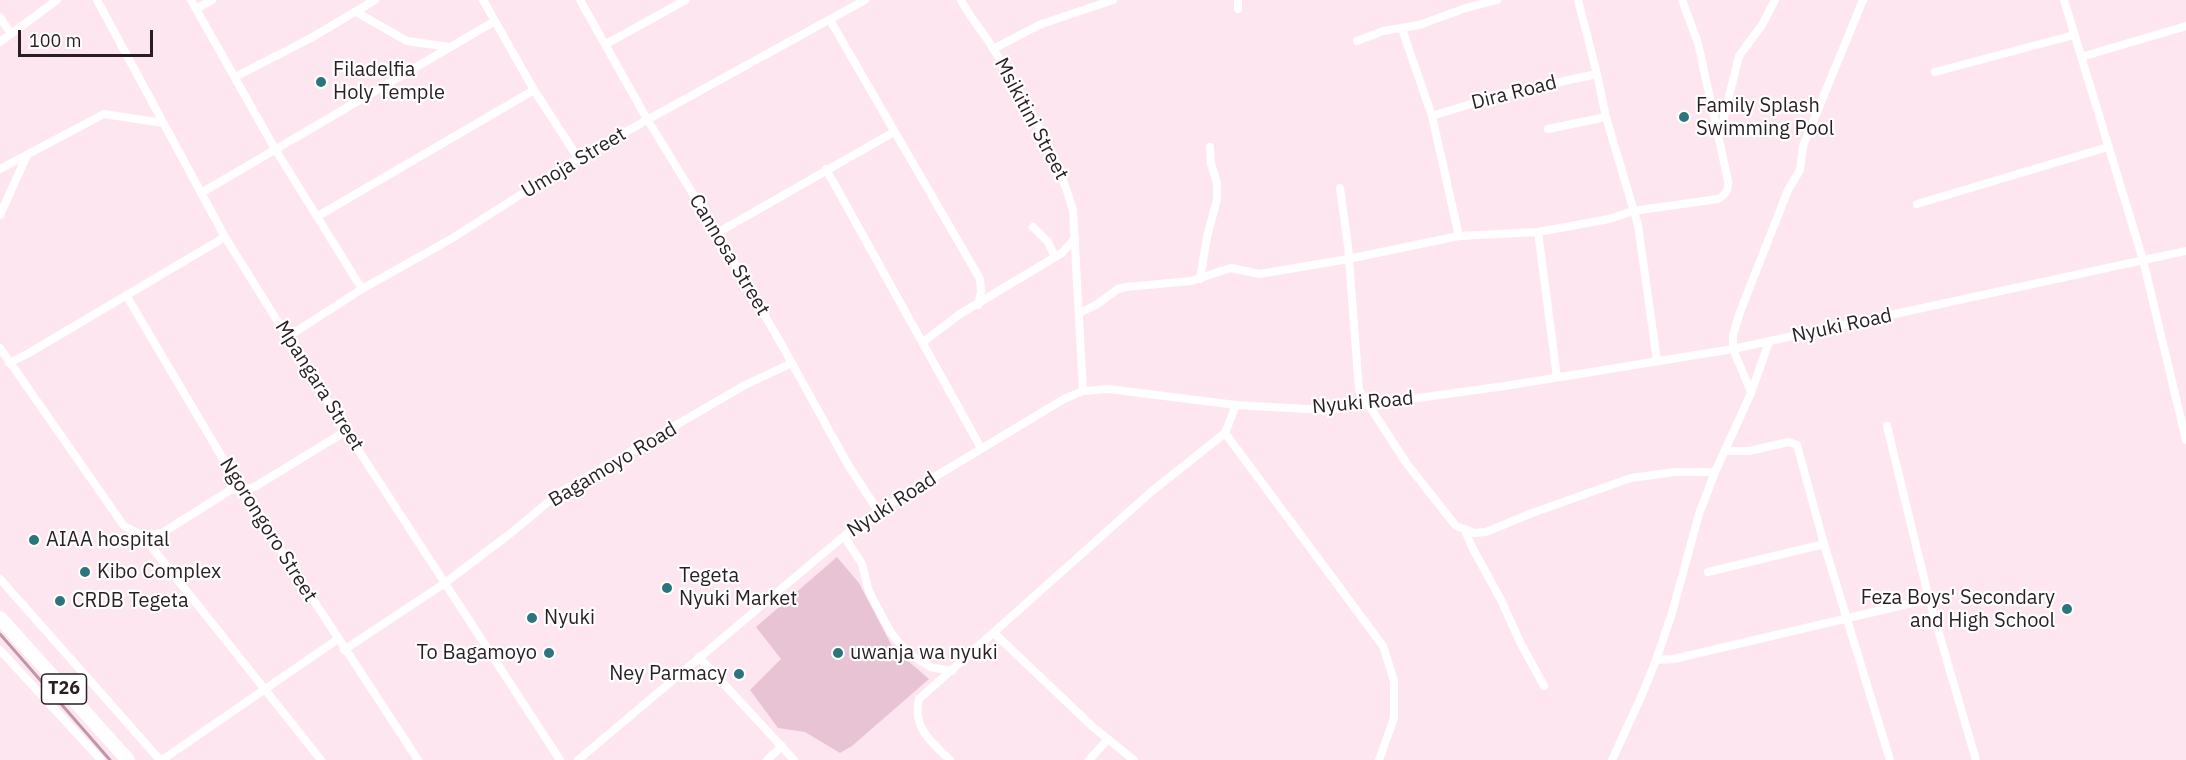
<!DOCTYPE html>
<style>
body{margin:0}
#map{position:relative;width:2186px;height:760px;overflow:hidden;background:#fee6f0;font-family:"IBM Plex Sans",sans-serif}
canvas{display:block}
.scale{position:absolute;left:18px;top:30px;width:135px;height:27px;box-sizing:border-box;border:3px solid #281e23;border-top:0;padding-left:8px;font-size:18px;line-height:21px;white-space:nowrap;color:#281e23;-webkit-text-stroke:4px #fff;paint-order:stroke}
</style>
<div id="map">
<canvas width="2186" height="760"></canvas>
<div class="scale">100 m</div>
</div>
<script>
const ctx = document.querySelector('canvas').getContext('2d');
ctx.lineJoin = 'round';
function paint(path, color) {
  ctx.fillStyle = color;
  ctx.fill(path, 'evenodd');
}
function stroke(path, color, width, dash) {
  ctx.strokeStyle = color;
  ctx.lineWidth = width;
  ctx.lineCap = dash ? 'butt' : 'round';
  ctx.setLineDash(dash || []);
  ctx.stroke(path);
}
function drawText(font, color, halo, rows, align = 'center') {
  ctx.font = font + ' "IBM Plex Sans",sans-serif';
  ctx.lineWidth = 4.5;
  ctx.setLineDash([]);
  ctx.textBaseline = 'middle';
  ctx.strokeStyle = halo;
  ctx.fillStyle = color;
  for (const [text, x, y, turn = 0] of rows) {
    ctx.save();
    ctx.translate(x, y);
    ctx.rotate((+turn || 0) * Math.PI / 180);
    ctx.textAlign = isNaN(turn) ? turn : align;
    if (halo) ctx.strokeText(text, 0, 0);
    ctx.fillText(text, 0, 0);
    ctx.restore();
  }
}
paint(new Path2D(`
 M837 557 859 583 893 648 929 679 852 746 840 753 805 732 778 728 750 690 781 659 756 627Z`), '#e8c3d3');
stroke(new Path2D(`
 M0 634 110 760`), '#c295aa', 3);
stroke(new Path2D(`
 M97 0 225 237 346 431 560 760
 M191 0 275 149 362 289
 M483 0 534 90 578 158
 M580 0 647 119 717 233 783 347 847 463 878 511
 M961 0C970 18 984 33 994 50 1025 100 1057 153 1073 210L1083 391
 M1238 0V9
 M1578 0 1597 74 1606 117 1638 225 1657 361
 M2064 0 2143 260 2186 440
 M196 9 212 0
 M356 12 407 41 450 47
 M0 17 11 34
 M830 20 980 279 981 292 978 305
 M1402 29 1432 116 1459 236
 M1357 41 1383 31 1419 25 1466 8 1497 0
 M0 42 57 0
 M606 44 686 0
 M993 49 1039 25 1113 0
 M2081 57 2186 26
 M1935 72 2074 35
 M235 77 311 38 375 0
 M1432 116 1503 94 1597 74
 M1548 129 1606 117
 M1720 133 1739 56 1762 25 1775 0
 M0 169 104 114 163 123
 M826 169 981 448
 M1340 188 1348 246 1359 390 1407 464 1456 526 1475 533 1486 532 1532 513 1631 478 1675 472H1715
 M201 193 495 21
 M1917 204 2108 147
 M0 215 27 155
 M318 216 534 90
 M1033 227 1048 242 1055 257
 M1538 232 1557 377
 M717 233 894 132
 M1200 279 1207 237 1217 199V183L1211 164 1210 147
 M126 295 242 491 418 760
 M1079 313 1096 305 1118 289 1126 287 1191 281 1231 268 1260 274 1348 259 1459 236 1538 232 1609 219 1633 211 1718 199C1726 195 1729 190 1728 181L1698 43 1682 0
 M289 336 362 289 451 239 578 158 865 0
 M923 342 960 314 1062 253 1075 238
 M0 348 124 526 142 535 162 533 232 489 242 491 256 486 346 431
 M9 363 29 353 225 237
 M1751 392 1733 349V335L1740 312 1788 190 1800 170 1803 146 1863 0
 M1887 426 1929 599 1976 760
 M1225 433 1383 646 1394 681V718L1379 760
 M1725 451H1749L1789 442 1797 445 1824 544 1890 760
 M1465 531 1473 549 1501 600 1520 642 1544 686
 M142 535 321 760
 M844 536 862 564 869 592 891 633 908 653 930 667 952 671
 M1708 572 1824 544
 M0 579 160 760
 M994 633 1093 727 1134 760
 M0 650 101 760
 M344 650 445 583 511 533 559 493 745 385 792 363
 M699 657 794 760
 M1656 660 1674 659 1929 599
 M162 760 338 639
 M578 760 844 536 878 511 1064 399 1083 391 1109 389 1236 405 1325 410 1367 405 1505 386 1733 349 2186 251
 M767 760 782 746
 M950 760C931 742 912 727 919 699L1151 492 1225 433 1236 405
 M1089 760 1108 739
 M1612 760 1642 695 1656 660 1672 613 1699 514 1715 472 1751 393 1769 342`), '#fff', 8);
stroke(new Path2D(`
 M0 618 128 760`), '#fff', 14);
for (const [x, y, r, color] of [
 [321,82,6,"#2c757e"],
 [1684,117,6,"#2c757e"],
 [34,540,6,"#2c757e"],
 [85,572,6,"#2c757e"],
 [667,588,6,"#2c757e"],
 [60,601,6,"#2c757e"],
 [2067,609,6,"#2c757e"],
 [532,618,6,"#2c757e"],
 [549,653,6,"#2c757e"],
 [838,653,6,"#2c757e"],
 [739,674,6,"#2c757e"]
]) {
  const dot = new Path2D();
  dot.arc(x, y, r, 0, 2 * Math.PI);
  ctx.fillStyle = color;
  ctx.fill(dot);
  stroke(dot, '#fff', 2);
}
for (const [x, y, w] of [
 [64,689,45]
]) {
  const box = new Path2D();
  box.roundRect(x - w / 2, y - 15, w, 30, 4.5);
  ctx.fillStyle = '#fff';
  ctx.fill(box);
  stroke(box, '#281e23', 1.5);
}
drawText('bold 18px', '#281e23', null, [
 ["T26",64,689]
]);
drawText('20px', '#281e23', '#fff', [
 ["Filadelfia",333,70],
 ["Holy Temple",333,93],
 ["Family Splash",1696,106],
 ["Swimming Pool",1696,129],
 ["AIAA hospital",46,540],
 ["Kibo Complex",97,572],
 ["Tegeta",679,576],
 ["Nyuki Market",679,599],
 ["Feza Boys' Secondary",2055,598,"right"],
 ["and High School",2055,621,"right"],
 ["CRDB Tegeta",72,601],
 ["Nyuki",544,618],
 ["To Bagamoyo",537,653,"right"],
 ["uwanja wa nyuki",850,653],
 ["Ney Parmacy",727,674,"right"]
], 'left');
drawText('20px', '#281e23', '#fff', [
 ["Dira Road",1514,93,-14],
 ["Msikitini Street",1031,119,62],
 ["Umoja Street",574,163,-31],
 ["Cannosa Street",729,255,59],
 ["Nyuki Road",1842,326,-12],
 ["Mpangara Street",319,386,58],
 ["Nyuki Road",1363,403,-5],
 ["Bagamoyo Road",613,465,-31],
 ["Nyuki Road",892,505,-33],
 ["Ngorongoro Street",268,530,58]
]);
</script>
